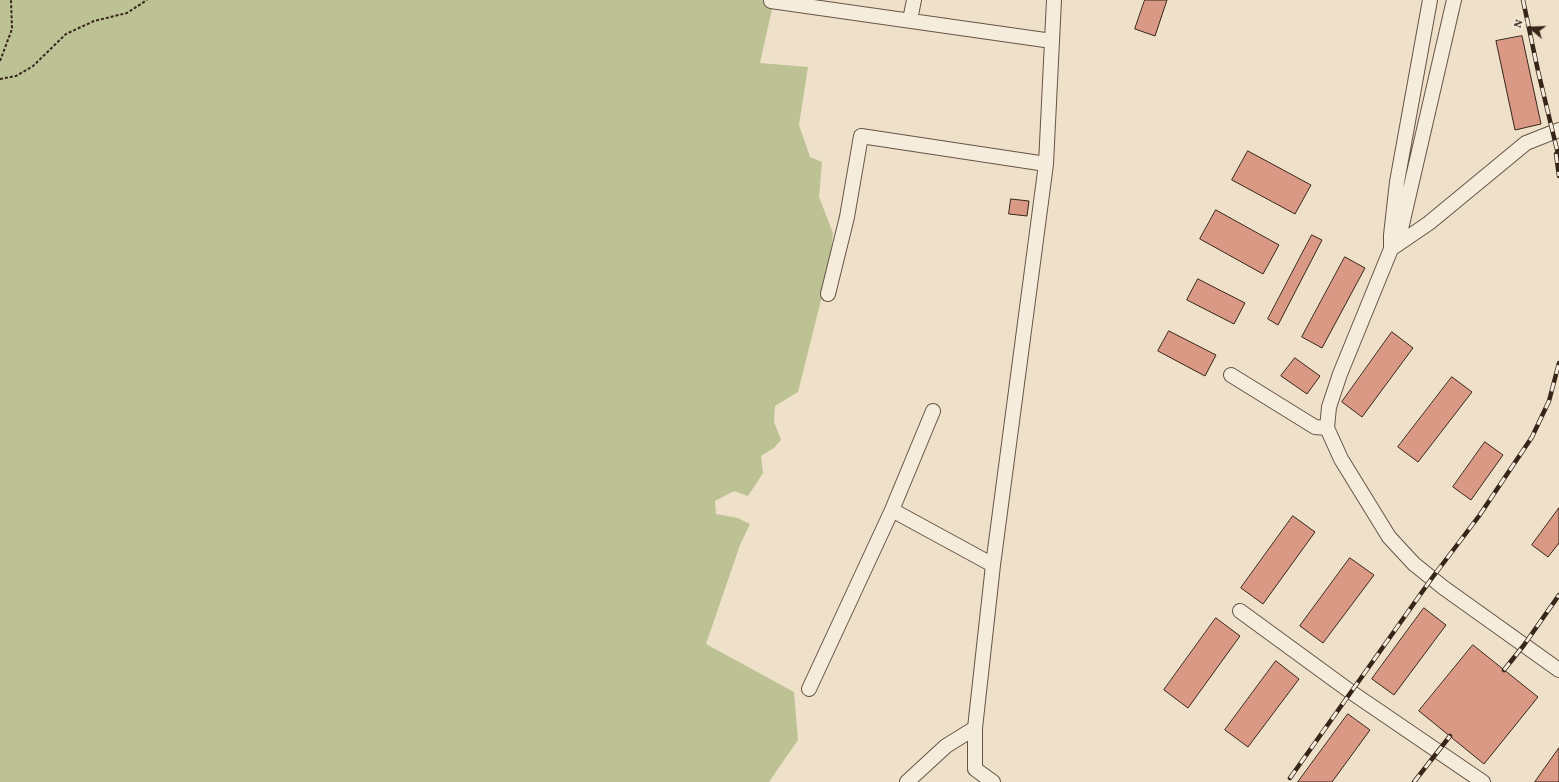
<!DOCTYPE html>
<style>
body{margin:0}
#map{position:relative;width:1559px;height:782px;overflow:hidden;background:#efe1c9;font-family:Vollkorn,serif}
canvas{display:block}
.north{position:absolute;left:1511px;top:8px;width:40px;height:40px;-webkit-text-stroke:3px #f5ecdc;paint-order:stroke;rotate:289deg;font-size:11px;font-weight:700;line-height:16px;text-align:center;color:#38251a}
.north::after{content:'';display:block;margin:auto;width:14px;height:18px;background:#38251a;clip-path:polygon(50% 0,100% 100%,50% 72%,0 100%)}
</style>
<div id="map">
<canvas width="1559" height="782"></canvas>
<div class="north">N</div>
</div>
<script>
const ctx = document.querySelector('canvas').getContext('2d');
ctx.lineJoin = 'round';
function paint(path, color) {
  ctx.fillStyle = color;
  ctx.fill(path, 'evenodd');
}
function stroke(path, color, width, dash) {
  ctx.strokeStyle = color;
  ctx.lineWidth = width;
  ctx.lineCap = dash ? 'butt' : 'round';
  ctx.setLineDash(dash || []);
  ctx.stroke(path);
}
paint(new Path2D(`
 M0 0H774L760 63 808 67 799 125 810 157 822 162 819 197 833 233 830 264 798 392 775 406 774 422 781 440 774 448 761 456 763 473 748 496 734 491 715 501 716 514 738 518 750 524 740 545 706 644 794 692 798 740 769 782H0Z`), '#bdc294');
const building = new Path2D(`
 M1145 0H1167L1155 36 1135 29Z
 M1522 36 1541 124 1515 130 1496 41Z
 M1248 151 1311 185 1295 214 1232 180Z
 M1011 199 1029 201 1027 216 1009 214Z
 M1216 210 1279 245 1263 274 1200 239Z
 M1312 235 1322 240 1278 325 1268 319Z
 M1345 257 1365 268 1322 348 1302 337Z
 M1198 279 1245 303 1234 324 1187 300Z
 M1169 331 1216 355 1205 376 1158 351Z
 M1392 332 1413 348 1362 417 1342 402Z
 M1295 358 1320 376 1307 394 1281 376Z
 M1452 377 1472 392 1418 462 1398 447Z
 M1485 442 1503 455 1471 500 1453 487Z
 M1559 508V543L1548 557 1532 545Z
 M1293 516 1315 532 1263 604 1241 588Z
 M1350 558 1374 575 1323 643 1300 626Z
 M1424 608 1446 625 1394 695 1372 679Z
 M1216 618 1240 636 1188 708 1164 690Z
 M1473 645 1538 697 1484 764 1419 711Z
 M1276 661 1299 679 1248 747 1225 730Z
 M1348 714 1370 730 1332 782H1298Z
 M1559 748V782H1535Z`);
paint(building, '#d99984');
stroke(building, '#38251a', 1);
const minor = new Path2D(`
 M1454 0 1401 229 1391 249 1429 223 1526 143 1559 130
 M771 1 1052 41
 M910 20 914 0
 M828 294 847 217 861 136 1046 164
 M1231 375 1315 427 1327 428 1341 459 1389 537 1414 564 1444 588 1559 670
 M1327 428 1329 407 1340 374 1391 249V235L1397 182 1430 0
 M892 510 993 565
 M1240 611 1351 692 1483 782
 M809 689 892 510 933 411
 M907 782 946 746 975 728
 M993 782 975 769V728L993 565 1046 164 1054 0`);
stroke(minor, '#665446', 16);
stroke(new Path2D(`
 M0 61 12 29 11 0
 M0 79 16 76 33 66 66 34 94 21 127 13 147 0`), '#38251a', 2, [3, 2]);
stroke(minor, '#f5ecdc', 14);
const rail = new Path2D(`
 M1523 0 1538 71 1559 158
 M1556 154 1559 176
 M1504 670 1524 645 1559 595
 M1290 778 1432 578 1479 516 1532 437 1549 401 1559 363
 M1414 782 1450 736`);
stroke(rail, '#38251a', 4.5);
stroke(rail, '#f5ecdc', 3, [9]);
</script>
